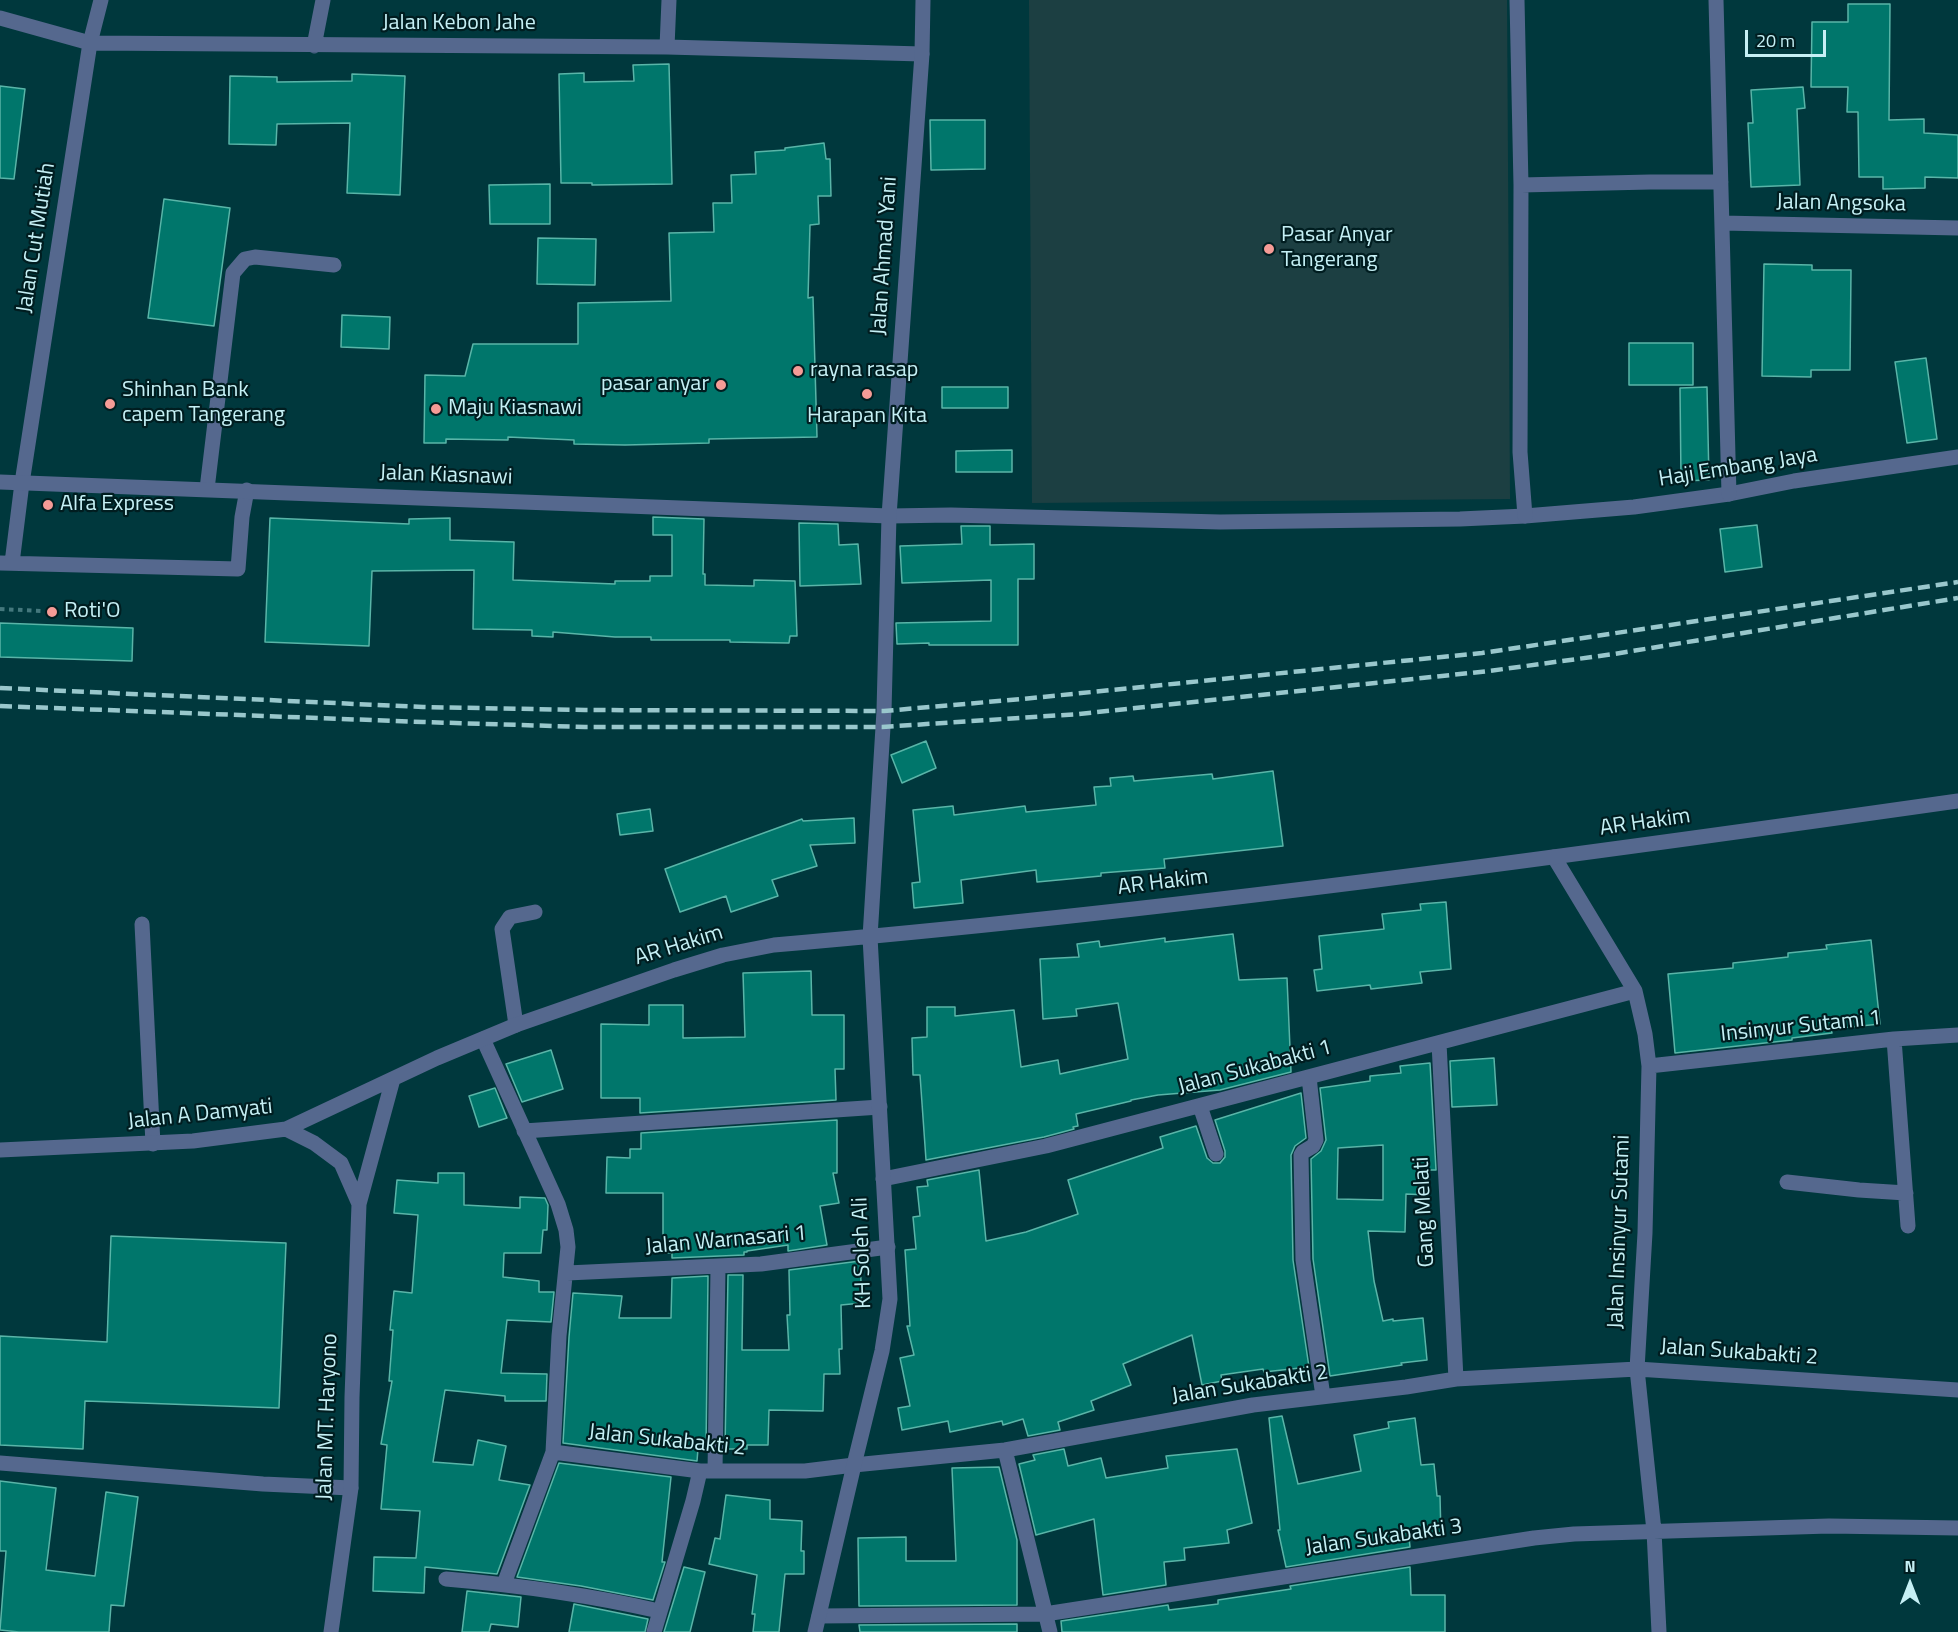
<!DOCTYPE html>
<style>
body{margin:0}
#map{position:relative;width:1958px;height:1632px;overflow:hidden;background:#00383d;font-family:"Titillium Web",sans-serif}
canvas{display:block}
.north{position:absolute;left:1880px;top:1554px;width:60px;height:60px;-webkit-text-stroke:4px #001d20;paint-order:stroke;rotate:0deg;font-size:16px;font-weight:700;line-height:24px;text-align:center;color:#c5f0f5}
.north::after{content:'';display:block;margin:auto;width:21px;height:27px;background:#c5f0f5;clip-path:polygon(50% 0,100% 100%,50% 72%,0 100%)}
.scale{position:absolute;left:1745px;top:30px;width:81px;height:27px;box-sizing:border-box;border:3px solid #c5f0f5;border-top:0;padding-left:8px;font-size:18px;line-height:21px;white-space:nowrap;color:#c5f0f5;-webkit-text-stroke:4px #001d20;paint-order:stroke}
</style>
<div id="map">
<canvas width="1958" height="1632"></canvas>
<div class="north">N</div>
<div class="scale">20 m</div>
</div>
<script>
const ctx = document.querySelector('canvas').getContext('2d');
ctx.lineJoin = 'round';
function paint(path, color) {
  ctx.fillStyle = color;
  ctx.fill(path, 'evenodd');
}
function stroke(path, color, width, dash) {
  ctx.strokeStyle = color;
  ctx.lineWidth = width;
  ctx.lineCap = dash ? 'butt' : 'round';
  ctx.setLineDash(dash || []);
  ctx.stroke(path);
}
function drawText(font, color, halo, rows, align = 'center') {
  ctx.font = font + ' "Titillium Web",sans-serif';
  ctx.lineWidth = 4.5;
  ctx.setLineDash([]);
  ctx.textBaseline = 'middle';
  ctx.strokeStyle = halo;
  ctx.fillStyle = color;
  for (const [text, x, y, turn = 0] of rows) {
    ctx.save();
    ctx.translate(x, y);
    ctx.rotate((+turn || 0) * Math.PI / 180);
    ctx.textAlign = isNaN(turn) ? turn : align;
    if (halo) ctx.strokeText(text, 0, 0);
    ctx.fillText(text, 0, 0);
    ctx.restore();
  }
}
paint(new Path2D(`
 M1029 0H1507L1510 499 1032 503Z`), '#1c3f42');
const building = new Path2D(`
 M1848 4H1890L1889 120 1924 119V133L1958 135V178L1925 177V188L1883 189V177H1859L1858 112H1847L1848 87H1811L1812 22H1848Z
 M669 64 672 184 592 185V183H561L559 74 584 73V82L634 81 633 65Z
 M352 74 405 76 400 195 347 193 350 123 277 124 276 145 229 144 230 76 277 77V82L352 81Z
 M0 86 25 89 14 179 0 178Z
 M1803 87 1805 108 1797 109 1800 185 1751 187 1748 123H1753L1751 90Z
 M930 120H985V169L931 170Z
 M824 143 826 159H830L831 196H818L819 224 810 225 808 298 813 297 817 437 709 439V443L625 445 574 444V440L508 437V440L446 439V443H424L425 375 465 376 473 344H578V303L671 301 669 233 714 232 713 203H732L731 175 756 174 755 152 785 150V148Z
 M550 184V224H490L489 185Z
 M164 199 230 208 214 326 148 318Z
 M538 238 596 239 595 285 537 284Z
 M1764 264 1812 265V270H1851L1850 370H1811V377L1762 376Z
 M342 315 390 317 389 349 341 347Z
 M1629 343H1693V385H1629Z
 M1926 358 1937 439 1907 443 1895 362Z
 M942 387H1008V408H942Z
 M1707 387 1709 480 1681 481 1680 388Z
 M1012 450V472H956V451Z
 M653 517 704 519 703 574H705V585L754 586V580L795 581 797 636H790L789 643 730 642V640H651V637H615L553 632V637L532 636V630L473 629 474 570 372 571 369 646 265 642 270 518 409 524V519L450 518V540L514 542 513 580 615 584V581H650V576H672V535H653Z
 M799 523 838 524 839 545 858 544 861 584 800 586Z
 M1757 525 1762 567 1725 572 1720 529Z
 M961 526H990V545L1034 544V579H1018V645H929V643L897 644 896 623 991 621V580L902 583 900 546 962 544Z
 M0 623 133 628 132 661 0 657Z
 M926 741 936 768 902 783 891 755Z
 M1273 771 1283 846 1164 859 1165 868 1101 873V876L1037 882 1036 870 961 880 963 903 914 908 912 883 920 882 913 810 953 806 954 815 1025 806 1026 812 1096 805 1094 787 1111 786 1110 778 1133 776 1134 781 1212 774 1213 779Z
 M650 809 653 831 620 835 617 814Z
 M854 818 855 843 810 845 817 866 772 880 778 896 731 912 726 896 680 912 665 869 802 819 803 821Z
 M1446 902 1451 969 1420 972 1422 983 1371 989 1370 985 1317 991 1314 970 1322 969 1319 936 1384 929 1382 914 1421 910 1420 904Z
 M1233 934 1239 980 1287 978 1291 1072 1220 1090 1158 1095 1131 1100V1101L1076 1114 1078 1126 1073 1127 1074 1129 1044 1137 926 1160 920 1075H913L912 1038 927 1037V1007H955V1016L1014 1010 1021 1067 1058 1060 1060 1074 1128 1059 1118 1003 1076 1009 1077 1016 1043 1019 1040 959 1079 957 1077 944 1099 941 1100 947 1165 938V942Z
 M1871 940 1880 1024 1831 1029 1832 1033 1792 1038V1040L1675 1053 1668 974 1733 968V963L1788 957V953L1827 949 1826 945Z
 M811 971 812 1015H844V1069H835L836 1100 640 1113V1098H601V1024L649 1025V1005H683V1038L745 1037 743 973Z
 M551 1050 563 1089 522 1102 506 1064Z
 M1494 1058 1497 1105 1452 1107 1450 1061Z
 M1430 1063 1436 1170H1429V1195L1406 1194 1405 1232 1368 1231 1374 1281 1383 1321 1393 1319V1321L1423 1318 1427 1360 1401 1363 1402 1365 1330 1376 1313 1259 1311 1159 1321 1151 1326 1140 1320 1088 1370 1081V1076L1401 1073 1400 1066ZM1383 1145V1200L1337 1199 1338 1148Z
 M495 1088 507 1118 479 1127 469 1096Z
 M1301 1093 1306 1138 1295 1146 1291 1155 1293 1260 1309 1367 1264 1372 1263 1369 1221 1375 1222 1381 1202 1385 1192 1335 1123 1364 1131 1385 1091 1401 1094 1410 1058 1422 1060 1430 1028 1436 1023 1419 1003 1425 1002 1421 950 1432 948 1421 902 1430 898 1408 910 1406 900 1358 914 1355 907 1326H910L905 1250 916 1249 913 1217 920 1216 917 1187 928 1186 927 1180 979 1170 986 1241 1026 1232 1078 1214 1068 1180 1163 1148 1160 1137 1196 1126 1207 1158 1213 1163H1220L1225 1157V1151L1215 1120Z
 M837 1120V1173H833L839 1203 820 1206 827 1245 788 1251V1245L747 1251V1252H744V1255L672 1258V1253H663V1193H606L607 1157 630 1158V1149H641V1133Z
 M438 1173H464V1205L520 1208V1197L545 1198 548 1205 547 1230H543L541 1253H504L503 1277 539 1281V1292H554L551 1322 507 1320 501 1373 547 1374 546 1401H505V1396L445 1390 433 1462 473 1465 478 1440 506 1446 499 1480 530 1485 497 1574 425 1567 424 1593 373 1591 374 1557 416 1558 420 1511 381 1509 387 1445 381 1444 392 1381H389L393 1330H390L394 1291 412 1293 418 1215 394 1213 397 1180 438 1183Z
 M111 1236 286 1243 279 1408 85 1401 83 1449 0 1445V1336L107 1342Z
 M860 1261 862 1303 841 1305 842 1349H839L840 1374H824L823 1411 769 1410 768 1445H747V1449H725L728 1275H743L742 1350H789L787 1315H790L789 1270Z
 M708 1276 706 1449H698L697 1461 563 1443 569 1337 573 1293 622 1296 619 1318H671L672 1278Z
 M1282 1416 1298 1484 1361 1471 1354 1435 1389 1428 1388 1422 1415 1418 1421 1465 1434 1464 1437 1496H1440L1441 1536 1409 1537 1410 1547 1286 1567 1278 1530H1280L1269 1418Z
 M1064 1449 1068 1466 1101 1458 1106 1478 1168 1468 1166 1456 1237 1449 1252 1523 1227 1530 1229 1543 1184 1548 1185 1560 1164 1562 1166 1585 1103 1595 1094 1519 1036 1535 1019 1464 1035 1460 1033 1455Z
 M559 1463 671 1477 662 1562H665L653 1600 581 1586 517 1577Z
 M999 1467 1017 1540V1605L859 1606 858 1538 906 1537V1561H956L952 1468Z
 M0 1481 56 1488 46 1570 95 1576 106 1492 138 1497 124 1606 111 1605 109 1632H19L0 1630 6 1551H0Z
 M726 1495 770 1500V1519L802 1521 801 1551H804V1574H785L779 1632H753L755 1614H752L757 1575 709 1564 715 1538 720 1539Z
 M684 1567 705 1572 690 1632H664Z
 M1410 1567 1411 1595H1445V1632H1062L1061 1621 1168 1605 1169 1610 1218 1604V1600L1291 1589 1290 1586Z
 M467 1591 521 1597 518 1627 491 1624 489 1632H462Z
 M574 1604 648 1619 645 1632H569Z
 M1017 1624V1632H860L859 1625Z`);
paint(building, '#00766b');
stroke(building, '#59b5a8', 1.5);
stroke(new Path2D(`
 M0 609 43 611`), '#44787d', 4, [4.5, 4.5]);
stroke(new Path2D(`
 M889 516 951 515 1220 522 1460 519 1525 516 1634 507 1729 494 1794 481 1958 457
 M0 563 238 569 242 517 247 490
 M12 563 22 483
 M516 1025 502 929 510 917 535 912`), '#55688e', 15);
stroke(new Path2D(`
 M1517 0 1521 185 1520 452 1525 516
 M1716 0 1729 494
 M0 18 90 43 667 47 922 54
 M314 46 323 0
 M667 47 669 0
 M1521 185 1650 182H1721
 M1722 223 1958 228
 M22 483 90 43 101 0
 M207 489 233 273 245 259 255 257 334 265
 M1554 857 1635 991 1645 1034 1649 1066 1645 1233 1637 1369 1654 1531 1659 1632
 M142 924 153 1144
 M483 1039 558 1204 566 1230 568 1247 559 1336 553 1452 504 1584
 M1894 1039 1908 1226
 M1439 1043 1456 1379
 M1649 1066 1894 1039 1958 1035
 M1309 1077 1316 1140 1313 1146 1303 1152 1301 1155 1303 1260 1323 1396
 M1200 1106 1216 1154
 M524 1131 880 1107
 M883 1179 1046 1146 1635 991
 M1787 1182 1859 1190 1906 1193
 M567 1273 761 1264 888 1247
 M1005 1450 1050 1632
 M553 1452 700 1471H805L854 1465 1005 1450 1253 1405 1406 1387 1456 1379 1637 1369 1958 1390
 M0 1463 263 1484 351 1488
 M715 1471 718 1268
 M446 1579C517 1585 589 1595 659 1611
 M819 1616 1045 1614 1534 1538 1574 1534 1829 1526 1958 1528
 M654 1632 693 1501 700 1471`), '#55688e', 15);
stroke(new Path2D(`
 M0 482 889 516
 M286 1129 314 1143 341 1163 359 1204
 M0 1150 193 1141 286 1129 437 1058 516 1025 674 970 723 955 774 945C1170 911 1564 857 1958 801
 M331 1632 351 1488 352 1397 359 1204 393 1079
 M815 1632 854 1465 882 1351 890 1299 870 937 884 711 889 516 922 54 923 0`), '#55688e', 15);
stroke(new Path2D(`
 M0 688 423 707 585 710 884 711 1022 699 1482 653 1958 582
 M0 706 423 722 585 727H882L1079 714 1489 671 1614 654 1958 598`), '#99c7cc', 4.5, [12, 6]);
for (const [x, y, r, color] of [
 [1269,249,6,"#f59b96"],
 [798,371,6,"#f59b96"],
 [721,385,6,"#f59b96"],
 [867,394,6,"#f59b96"],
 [110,404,6,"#f59b96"],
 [436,409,6,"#f59b96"],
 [48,505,6,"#f59b96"],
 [52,612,6,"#f59b96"]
]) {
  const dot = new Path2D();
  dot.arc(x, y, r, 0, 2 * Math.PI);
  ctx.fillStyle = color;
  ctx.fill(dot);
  stroke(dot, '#001d20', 2);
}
drawText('22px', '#c5f0f5', '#001d20', [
 ["Jalan Kebon Jahe",459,24],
 ["Jalan Angsoka",1841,204,1],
 ["Jalan Cut Mutiah",37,238,-81],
 ["Jalan Ahmad Yani",885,256,-86],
 ["Haji Embang Jaya",1738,468,-9],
 ["Jalan Kiasnawi",446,476,2],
 ["AR Hakim",1645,823,-8],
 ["AR Hakim",1163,883,-7],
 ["AR Hakim",679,946,-17],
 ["Insinyur Sutami 1",1801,1027,-6],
 ["Jalan Sukabakti 1",1255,1068,-15],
 ["Jalan A Damyati",200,1115,-6],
 ["Gang Melati",1425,1212,-93],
 ["Jalan Insinyur Sutami",1620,1232,-88],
 ["Jalan Warnasari 1",726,1241,-5],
 ["KH Soleh Ali",863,1253,-92],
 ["Jalan Sukabakti 2",1739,1353,4],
 ["Jalan Sukabakti 2",1250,1385,-9],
 ["Jalan MT. Haryono",328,1417,-88],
 ["Jalan Sukabakti 2",667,1441,6],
 ["Jalan Sukabakti 3",1384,1538,-8]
]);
drawText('22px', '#c5f0f5', '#001d20', [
 ["Pasar Anyar",1281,236],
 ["Tangerang",1281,261],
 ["rayna rasap",810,371],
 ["pasar anyar",709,385,"right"],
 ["Shinhan Bank",122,391],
 ["capem Tangerang",122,416],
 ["Maju Kiasnawi",448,409],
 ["Harapan Kita",867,417,"center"],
 ["Alfa Express",60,505],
 ["Roti'O",64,612]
], 'left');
</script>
